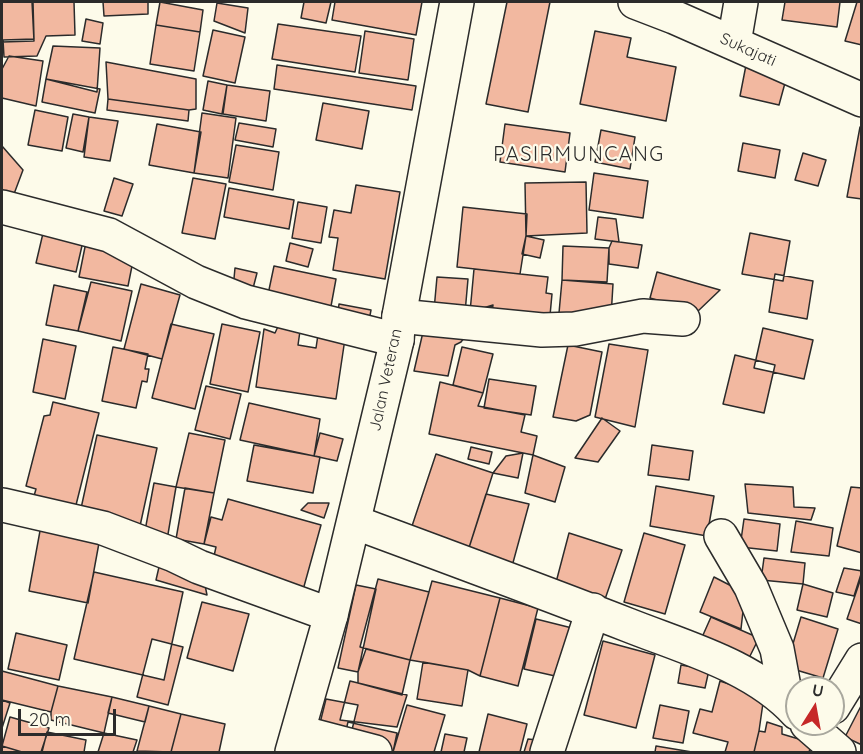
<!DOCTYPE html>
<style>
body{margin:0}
#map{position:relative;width:863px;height:754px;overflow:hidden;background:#fdfbea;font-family:Quicksand,sans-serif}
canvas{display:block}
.frame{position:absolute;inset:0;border:3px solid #2b2b2b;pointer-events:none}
.north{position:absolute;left:785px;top:676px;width:60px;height:60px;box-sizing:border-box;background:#fdfbea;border:2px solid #a9a89e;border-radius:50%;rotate:11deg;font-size:16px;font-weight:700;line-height:24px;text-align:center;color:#2b2b2b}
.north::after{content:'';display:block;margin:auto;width:21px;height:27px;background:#c62828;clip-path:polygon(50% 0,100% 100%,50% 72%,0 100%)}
.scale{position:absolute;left:18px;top:709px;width:98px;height:27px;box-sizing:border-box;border:3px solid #2b2b2b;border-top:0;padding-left:8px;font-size:18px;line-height:21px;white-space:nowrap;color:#2b2b2b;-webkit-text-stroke:4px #fdfbea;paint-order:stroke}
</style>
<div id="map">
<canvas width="863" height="754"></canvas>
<div class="frame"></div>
<div class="north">U</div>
<div class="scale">20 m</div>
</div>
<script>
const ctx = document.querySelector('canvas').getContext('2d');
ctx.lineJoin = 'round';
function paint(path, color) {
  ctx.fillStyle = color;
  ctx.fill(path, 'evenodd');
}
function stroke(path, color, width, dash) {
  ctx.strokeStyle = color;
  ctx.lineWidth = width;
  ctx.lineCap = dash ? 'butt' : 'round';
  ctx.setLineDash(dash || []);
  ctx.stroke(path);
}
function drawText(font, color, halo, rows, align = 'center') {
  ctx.font = font + ' Quicksand,sans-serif';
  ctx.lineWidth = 4.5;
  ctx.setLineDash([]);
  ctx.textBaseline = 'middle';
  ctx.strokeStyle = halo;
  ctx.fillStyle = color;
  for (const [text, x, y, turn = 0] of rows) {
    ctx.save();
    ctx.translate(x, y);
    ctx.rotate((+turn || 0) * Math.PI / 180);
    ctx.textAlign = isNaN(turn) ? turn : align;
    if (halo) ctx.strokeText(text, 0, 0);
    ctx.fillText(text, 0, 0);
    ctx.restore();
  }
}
const building = new Path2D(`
 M2 2H32L34 41 2 42Z
 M33 2H74L75 35 46 36 37 56 4 57 3 40 34 39Z
 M103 2H148V14L104 16Z
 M160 2 203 10 200 32 156 25Z
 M304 2H331L326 23 301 18Z
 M335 2H422L416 35 332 20Z
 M507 2H550L528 112 486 104Z
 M785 2H840L837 27 782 20Z
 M857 2H862V45L845 41Z
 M217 3 248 8 245 33 214 21Z
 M86 19 103 23 100 44 82 41Z
 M278 24 361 36 355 72 272 59Z
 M156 25 200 32 194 71 150 64Z
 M213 30 245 37 235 83 203 76Z
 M365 31 414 39 408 80 359 73Z
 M595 31 631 38 627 57 676 67 666 121 580 104Z
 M53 46 100 48 97 92 46 79Z
 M9 56 43 61 36 106 2 98V69Z
 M747 60 788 72 779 105 740 96Z
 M106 62 196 79V109L189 110 108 99Z
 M277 65 416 86 412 110 274 89Z
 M46 79 100 89 95 113 42 102Z
 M208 81 227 85 222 114 203 110Z
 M227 85 270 91 266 121 223 114Z
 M108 99 189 110 188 121 107 110Z
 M323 103 369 111 362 149 316 140Z
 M35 110 68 117 62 151 28 145Z
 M202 113 236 118 228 178 194 173Z
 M73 114 89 117 83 152 66 148Z
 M89 117 118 121 110 161 84 157Z
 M239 123 276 129 273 147 235 140Z
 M157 124 201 132 194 173 149 165Z
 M505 124 570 133 565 172 500 162Z
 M860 127 862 128V199L847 197Z
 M601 130 635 137 630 169 595 162Z
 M743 143 780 150 775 178 738 171Z
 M236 145 279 152 273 190 229 182Z
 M2 146 23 170 14 194 2 190Z
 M803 153 826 160 818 186 795 180Z
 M594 173 648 181 643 218 589 210Z
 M114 178 133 184 122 216 104 211Z
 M193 178 226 184 215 239 182 233Z
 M586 182 587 233 526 236 525 183Z
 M356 185 400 192 385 279 333 270 338 238 329 237 334 210 351 213Z
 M229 188 294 200 289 229 224 217Z
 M298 202 327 207 321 243 292 238Z
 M463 207 527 214 526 236 520 274 457 267Z
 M598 217 616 219 619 242 595 239Z
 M44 229 84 237 76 272 36 263Z
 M750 233 790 241 783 281 742 274Z
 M526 236 544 240 540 258 522 254Z
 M612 241 642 245 638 268 609 264V248Z
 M86 242 135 251 128 286 79 277Z
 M290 243 313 249 308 267 286 261Z
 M563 246 609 248 607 282 562 280Z
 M274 266 336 279 329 317 266 304Z
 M235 268 257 273 251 296 233 289Z
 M474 269 548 277 546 293 552 294 549 326 491 320 493 305 470 312Z
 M657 272 720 290 697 312 650 298Z
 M775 274 813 281 807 319 769 312Z
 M437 277 468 279 465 313 434 310Z
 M562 280 613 284 611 317 559 313Z
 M91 282 132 291 121 341 78 331Z
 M141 284 180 295 162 359 124 349Z
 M54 285 87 292 78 331 46 325Z
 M339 304 371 310 368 326 337 321Z
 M280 322 300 331 298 345 316 348 319 328 346 332 336 399 256 387 264 329 275 333Z
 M171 324 214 334 195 409 152 398Z
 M222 324 260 332 248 392 210 384Z
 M763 328 813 340 804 379 754 368Z
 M423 332 464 338 461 342 455 345 448 376 414 371Z
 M43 339 76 346 65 399 33 392Z
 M609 344 648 350 635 427 595 417Z
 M568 345 602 352 590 415 576 421 553 417Z
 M113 347 148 354 145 369H149L147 382 142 381 136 408 102 401Z
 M462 347 493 354 483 393 453 385Z
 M735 355 775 365 764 413 723 404Z
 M489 379 536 386 531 415 484 408Z
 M440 382 483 393 478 406 525 415 521 432 537 436 533 455 429 434Z
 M206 386 241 394 230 439 195 430Z
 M53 402 99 413 74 513 32 503 36 489 26 486 44 416 50 415Z
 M249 403 320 419 314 456 240 440Z
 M602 418 620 431 598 462 575 458Z
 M189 433 225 440 214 493 176 487Z
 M320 433 343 439 337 461 314 456Z
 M97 435 157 448 140 526 80 513Z
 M254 445 320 457 313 493 247 481Z
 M652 445 693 451 689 480 648 475Z
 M471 447 492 452 489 464 468 459Z
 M523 453 518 478 493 473 506 456Z
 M436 454 493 473 467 554 409 535Z
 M533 455 565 467 555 502 525 493Z
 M154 483 176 487 167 540 144 536Z
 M745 484 793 487 794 507 815 508 811 520 748 513Z
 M656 486 714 496 707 536 650 526Z
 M851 487 862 488V553L837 546Z
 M185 488 214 493 204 544 176 539Z
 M486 494 529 504 511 570 467 554Z
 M228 499 321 525 303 590 212 565 216 547 204 544 211 517 222 520Z
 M308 503H329L324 518 301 510Z
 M744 519 780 524 777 551 740 547Z
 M42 520 101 532 88 603 29 591Z
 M796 521 833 528 829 556 791 552Z
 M569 533 622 550 603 605 554 590Z
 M644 533 685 545 665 614 624 602Z
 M764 558 805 563 803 584 761 580Z
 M159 567 204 580 207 595 156 580Z
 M844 568 862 571 854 596 836 592Z
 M94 572 183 592 164 680 74 659Z
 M862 575V624L847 619Z
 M714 577 745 593 741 629 700 612Z
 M378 579 429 592 410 660 360 647Z
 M432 581 500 598 480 676 468 670 410 660Z
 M803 584 833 593 827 617 797 610Z
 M356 585 376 589 358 672 338 668Z
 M500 598 538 608 518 686 480 676Z
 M202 602 249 614 233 671 187 658Z
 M711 617 759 638 745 666 699 644Z
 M801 617 838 629 823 678 786 667Z
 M536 619 576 629 564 678 524 669Z
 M16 633 67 645 59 680 8 669Z
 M152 639 183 647 168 705 137 697Z
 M603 641 655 655 636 728 584 715Z
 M366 649 410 660 402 695 358 683V672Z
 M423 662 468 670 462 706 417 699Z
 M681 665 709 670 705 688 678 683Z
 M2 671 58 686 51 712 2 700Z
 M350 681 407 695 397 727 340 720Z
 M720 681 764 696 759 731 754 752H725L728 742 693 733 700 709 712 712Z
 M58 686 112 697 104 733 51 720V712Z
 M112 697 149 706 145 722 108 713Z
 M326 699 358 705 350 738 318 731Z
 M2 700 10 703 2 728Z
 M862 704V745L845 737Z
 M407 705 445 715 434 752H393Z
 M660 705 689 711 683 743 653 738Z
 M149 706 181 714 171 752 137 751Z
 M181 714 225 724 219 752H171Z
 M488 714 527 724 520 752H479Z
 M10 717 49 728 41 752H22L2 746Z
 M348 722 397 733 393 752 343 743Z
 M767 722 782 727V734L812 743 809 752H754L759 731 765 732Z
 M47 732 86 740 84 752H42Z
 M104 733 137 740 133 752H98Z
 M445 734 467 738 464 752H441Z
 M528 739 545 741 541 752H524Z
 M2 746 22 752H2Z
 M656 746 692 752H655Z`);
paint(building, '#f2b8a0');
stroke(building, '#2b2b2b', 1.5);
const minor = new Path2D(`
 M635 2 674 17 862 100
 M734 43 741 2
 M2 207 109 235 196 282 246 302 397 340
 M399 316 542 330 575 329 643 316 683 319
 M3 505 103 528 174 555 199 567 331 615
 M354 522C446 556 538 590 628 625 686 648 754 666 797 713
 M721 536 751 587 777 649 787 703
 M833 707 862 660
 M807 724 839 752
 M299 732 375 752
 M547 752 593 610`);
const highway = new Path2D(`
 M292 752 331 615 397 340 399 316 457 2`);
stroke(minor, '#2b2b2b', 36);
stroke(highway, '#2b2b2b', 36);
stroke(minor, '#fdfbea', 33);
stroke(highway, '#fdfbea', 33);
drawText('16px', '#2b2b2b', '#fdfbea', [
 ["Sukajati",748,50,24],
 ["Jalan Veteran",386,380,-78]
]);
ctx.letterSpacing = '1.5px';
drawText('20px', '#2b2b2b', '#fdfbea', [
 ["PASIRMUNCANG",579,155]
]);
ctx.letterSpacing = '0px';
</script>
